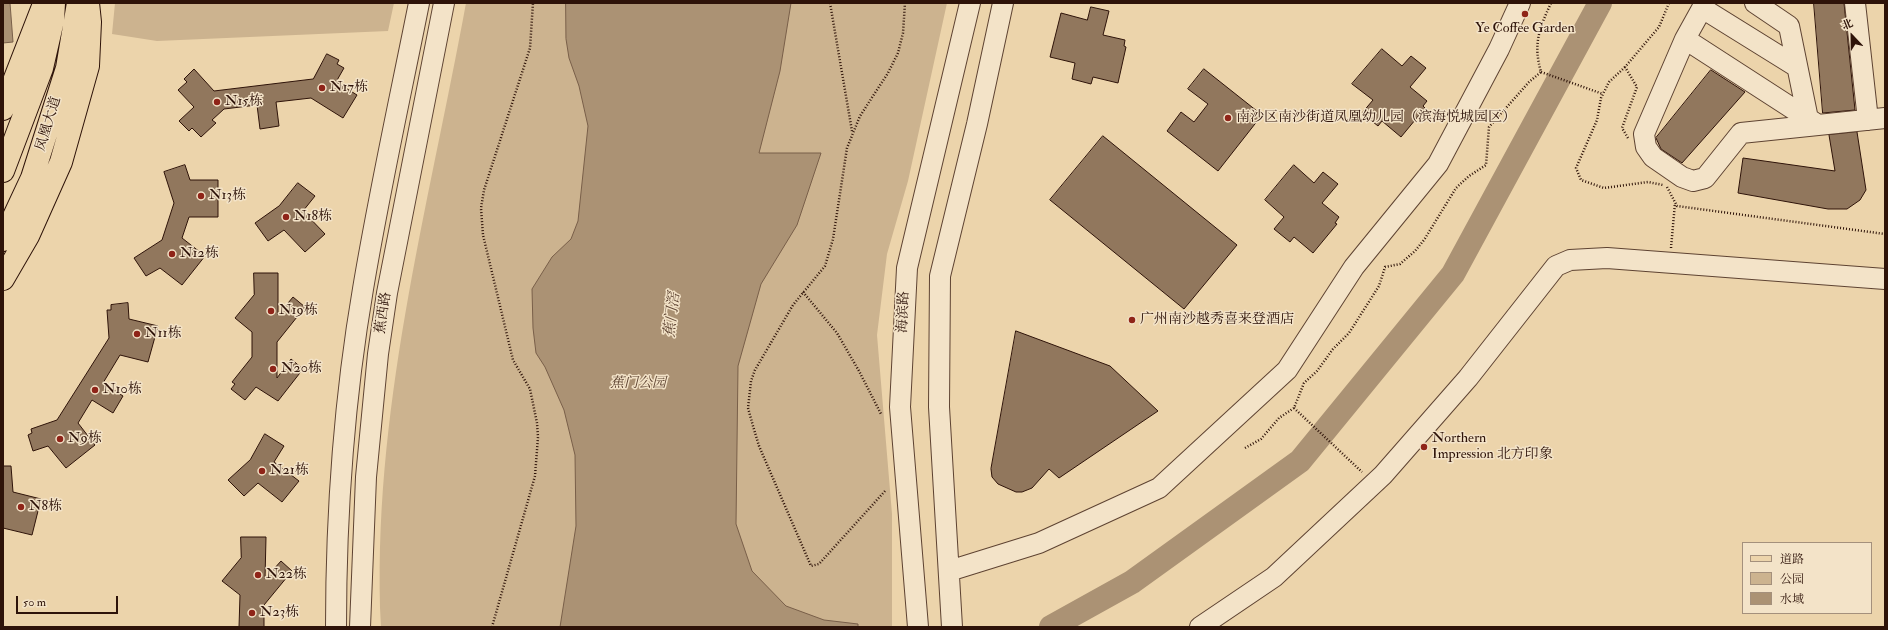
<!DOCTYPE html>
<meta charset="utf-8">
<style>
body{margin:0}
#map{position:relative;width:1888px;height:630px;overflow:hidden;background:#ecd4ab;font-family:"IM FELL Double Pica","Noto Serif SC",serif}
canvas{display:block}
.frame{position:absolute;inset:0;border:4px solid #2e1309;pointer-events:none}
.legend{position:absolute;left:1742px;top:542px;width:130px;height:72px;box-sizing:border-box;background:#f3e3c8;border:1px solid #a4907c;margin:0;padding:5px 7px;list-style:none;font-size:12px;color:#2e1309}
.legend li{display:flex;align-items:center;gap:8px;height:20px}
.legend b{width:20px;border:1px solid #a4907c}
.north{position:absolute;left:1832px;top:16px;width:40px;height:40px;-webkit-text-stroke:3px #f3e3c8;paint-order:stroke;rotate:338deg;font-size:11px;font-weight:700;line-height:16px;text-align:center;color:#2e1309}
.north::after{content:'';display:block;margin:auto;width:14px;height:18px;background:#2e1309;clip-path:polygon(50% 0,100% 100%,50% 72%,0 100%)}
.scale{position:absolute;left:16px;top:596px;width:102px;height:18px;box-sizing:border-box;border:2px solid #2e1309;border-top:0;padding-left:5px;font-size:12px;line-height:14px;white-space:nowrap;color:#2e1309;-webkit-text-stroke:3px #f3e3c8;paint-order:stroke}
</style>
<div id="map">
<canvas width="1888" height="630"></canvas>
<div class="frame"></div>
<ul class="legend">
<li><b style="height:5px;background:#ecd4ab"></b>道路</li>
<li><b style="height:11px;background:#ccb38f"></b>公园</li>
<li><b style="height:11px;background:#ab9274"></b>水域</li>
</ul>
<div class="north">北</div>
<div class="scale">50 m</div>
</div>
<script>
const ctx = document.querySelector('canvas').getContext('2d');
ctx.lineJoin = 'round';
function paint(path, color) {
  ctx.fillStyle = color;
  ctx.fill(path, 'evenodd');
}
function stroke(path, color, width, dash) {
  ctx.strokeStyle = color;
  ctx.lineWidth = width;
  ctx.lineCap = dash ? 'butt' : 'round';
  ctx.setLineDash(dash || []);
  ctx.stroke(path);
}
function drawText(font, color, halo, rows, align = 'center') {
  ctx.font = font + ' "IM FELL Double Pica","Noto Serif SC",serif';
  ctx.lineWidth = 3;
  ctx.setLineDash([]);
  ctx.textBaseline = 'middle';
  ctx.strokeStyle = halo;
  ctx.fillStyle = color;
  for (const [text, x, y, turn = 0] of rows) {
    ctx.save();
    ctx.translate(x, y);
    ctx.rotate((+turn || 0) * Math.PI / 180);
    ctx.textAlign = isNaN(turn) ? turn : align;
    if (halo) ctx.strokeText(text, 0, 0);
    ctx.fillText(text, 0, 0);
    ctx.restore();
  }
}
paint(new Path2D(`
 M115 3H394L388 31 157 41 112 34Z
 M466 3H947L908 181 887 254 877 335 892 514V627H381C371 415 428 210 466 3Z`), '#ccb38f');
const water = new Path2D(`
 M3 3H10L13 42 3 43Z
 M566 3H791L780 71 759 153H821L797 225 761 284 738 366 736 524 752 571 786 606 824 620 858 624V627H560L576 526 575 455 564 410 545 367 536 353 533 328 532 289 552 257 571 239 578 221 588 126 579 86 569 58 566 39Z`);
paint(water, '#ab9274');
stroke(water, '#795f49', 1);
stroke(new Path2D(`
 M1051 627 1132 582 1300 461 1453 274 1600 3`), '#ab9274', 24);
const building = new Path2D(`
 M1814 3H1844L1855 110 1823 113Z
 M1091 7 1109 11 1103 35 1125 40 1124 46 1126 47 1118 83 1093 77 1091 84 1072 79 1075 63 1050 57 1061 13 1087 20Z
 M1382 49 1402 66 1411 56 1426 68 1410 87 1427 101 1423 106 1425 108 1401 137 1382 121 1378 126 1362 113 1373 100 1352 84Z
 M327 54 339 60 337 64 344 68 336 82 357 95 343 118 311 98 276 102 279 126 260 129 257 105 224 109 212 120 216 123 201 137 192 128 189 131 179 121 194 107 178 90 187 82 184 79 194 69 214 91 313 79Z
 M1204 69 1262 115 1218 171 1167 131 1181 112 1194 122 1208 104 1188 89Z
 M1711 70 1745 92 1682 163 1661 149 1656 138Z
 M1857 132 1866 190 1860 200 1847 209H1828L1738 193 1743 158 1835 171 1829 135Z
 M1103 136 1237 245 1184 309 1050 200Z
 M185 165 190 180H218V217H189L182 238 205 256 182 285 160 268 146 276 134 258 162 240 174 203 164 172Z
 M1294 165 1314 183 1323 172 1338 184 1322 203 1339 217 1335 223 1337 224 1313 253 1294 237 1290 242 1274 229 1284 217 1265 200Z
 M298 183 315 196 303 211 325 234 305 252 284 230 268 241 255 223 279 206Z
 M254 273H278V315L293 297 305 307 277 342V378L291 359 303 369 278 401 256 387 245 400 231 389 235 384 232 382 252 357V332L235 318 254 295Z
 M128 303 129 319 158 326 148 362 120 355 103 383 123 396 113 413 92 400 78 423 95 445 66 468 48 446 33 451 28 435 32 433 31 429 57 420 109 338 107 310H111V305Z
 M1016 331 1110 366 1158 411 1059 478 1049 469 1032 488 1022 492H1016L998 484 992 477 991 469Z
 M265 434 284 446 274 462 299 481 282 502 258 483 244 496 228 480 250 460Z
 M3 466H11L13 492 41 499 32 535 3 528Z
 M241 537H266L265 579 281 561 292 571 264 605V627H239L240 595 222 581 241 558Z`);
paint(building, '#91775d');
stroke(building, '#2e1309', 1);
const minor = new Path2D(`
 M1705 3 1685 39 1818 125 1885 118
 M1755 3 1789 26 1808 119
 M1855 3 1868 120
 M1702 8 1797 67
 M1685 39 1644 134 1646 147 1653 157 1682 177 1693 181 1705 178 1741 133 1818 125
 M949 571 1039 543 1159 488 1287 370 1354 267 1438 164 1499 49 1520 3
 M336 627C336 514 344 400 363 289 379 193 400 98 419 3
 M360 627 366 477 378 354 387 293 444 3
 M918 627 900 407 907 268 970 3
 M952 627 939 407 940 276 977 124 1003 3
 M1200 627 1274 577 1383 475 1468 378 1556 266 1570 260 1607 258 1885 279`);
const major = new Path2D(`
 M3 109 44 4
 M3 171 42 68 53 20 54 3
 M3 240 32 178 67 68 78 3
 M3 279 28 236 61 162 88 66 90 22 88 3`);
stroke(minor, '#5e4332', 22);
stroke(major, '#2e1309', 24);
stroke(new Path2D(`
 M830 3 852 131
 M1625 67 1609 82 1601 98 1597 120 1576 168 1581 180 1604 188 1648 182 1663 185
 M1541 72 1603 94
 M1628 138 1622 128 1637 87 1625 67 1659 27 1669 3
 M1667 187 1677 206 1885 234
 M1671 248 1675 203
 M803 292 837 333 859 371 881 414
 M1294 408 1362 472
 M1245 448 1261 439 1279 418 1294 408 1304 383 1317 371 1333 349 1349 333 1379 286 1385 267 1400 264 1415 251 1424 240 1456 188 1469 176 1486 165 1489 127 1529 82 1541 72C1533 44 1539 29 1551 3
 M885 491 819 564 811 566 759 446 753 426 748 408 751 381 755 370 793 305 825 266 833 239 847 148 860 116 888 73 898 53 903 33 905 3
 M492 627 535 476 538 437 537 423 530 389 513 360 483 235 481 208 484 190 530 48 533 3`), '#2e1309', 2.5, [1, 2]);
stroke(minor, '#f3e3c8', 20);
stroke(major, '#ecd4ab', 22);
for (const [x, y, r, color] of [
 [1525,14,4,"#8f2418"],
 [322,88,4,"#8f2418"],
 [217,102,4,"#8f2418"],
 [1228,118,4,"#8f2418"],
 [201,196,4,"#8f2418"],
 [286,217,4,"#8f2418"],
 [172,254,4,"#8f2418"],
 [271,311,4,"#8f2418"],
 [1132,320,4,"#8f2418"],
 [137,334,4,"#8f2418"],
 [273,369,4,"#8f2418"],
 [95,390,4,"#8f2418"],
 [60,439,4,"#8f2418"],
 [1424,447,4,"#8f2418"],
 [262,471,4,"#8f2418"],
 [21,507,4,"#8f2418"],
 [258,575,4,"#8f2418"],
 [252,613,4,"#8f2418"]
]) {
  const dot = new Path2D();
  dot.arc(x, y, r, 0, 2 * Math.PI);
  ctx.fillStyle = color;
  ctx.fill(dot);
  stroke(dot, '#f3e3c8', 1.5);
}
drawText('14px', '#2e1309', '#f3e3c8', [
 ["Ye Coffee Garden",1525,29,"center"],
 ["N17栋",330,88],
 ["N15栋",225,102],
 ["南沙区南沙街道凤凰幼儿园（滨海悦城园区）",1236,118],
 ["N13栋",209,196],
 ["N18栋",294,217],
 ["N12栋",180,254],
 ["N19栋",279,311],
 ["广州南沙越秀喜来登酒店",1140,320],
 ["N11栋",145,334],
 ["N20栋",281,369],
 ["N10栋",103,390],
 ["N9栋",68,439],
 ["Northern",1432,439],
 ["Impression 北方印象",1432,455],
 ["N21栋",270,471],
 ["N8栋",29,507],
 ["N22栋",266,575],
 ["N23栋",260,613]
], 'left');
drawText('14px', '#2e1309', '#f3e3c8', [
 ["凤凰大道",49,124,-73],
 ["海滨路",904,312,-87],
 ["蕉西路",384,313,-81]
]);
drawText('italic 14px', '#5d4331', '#f3e3c8', [
 ["蕉门公园",638,384]
]);
drawText('italic 15px', '#604634', '#f3e3c8', [
 ["蕉门滘",673,315,-83]
]);
</script>
